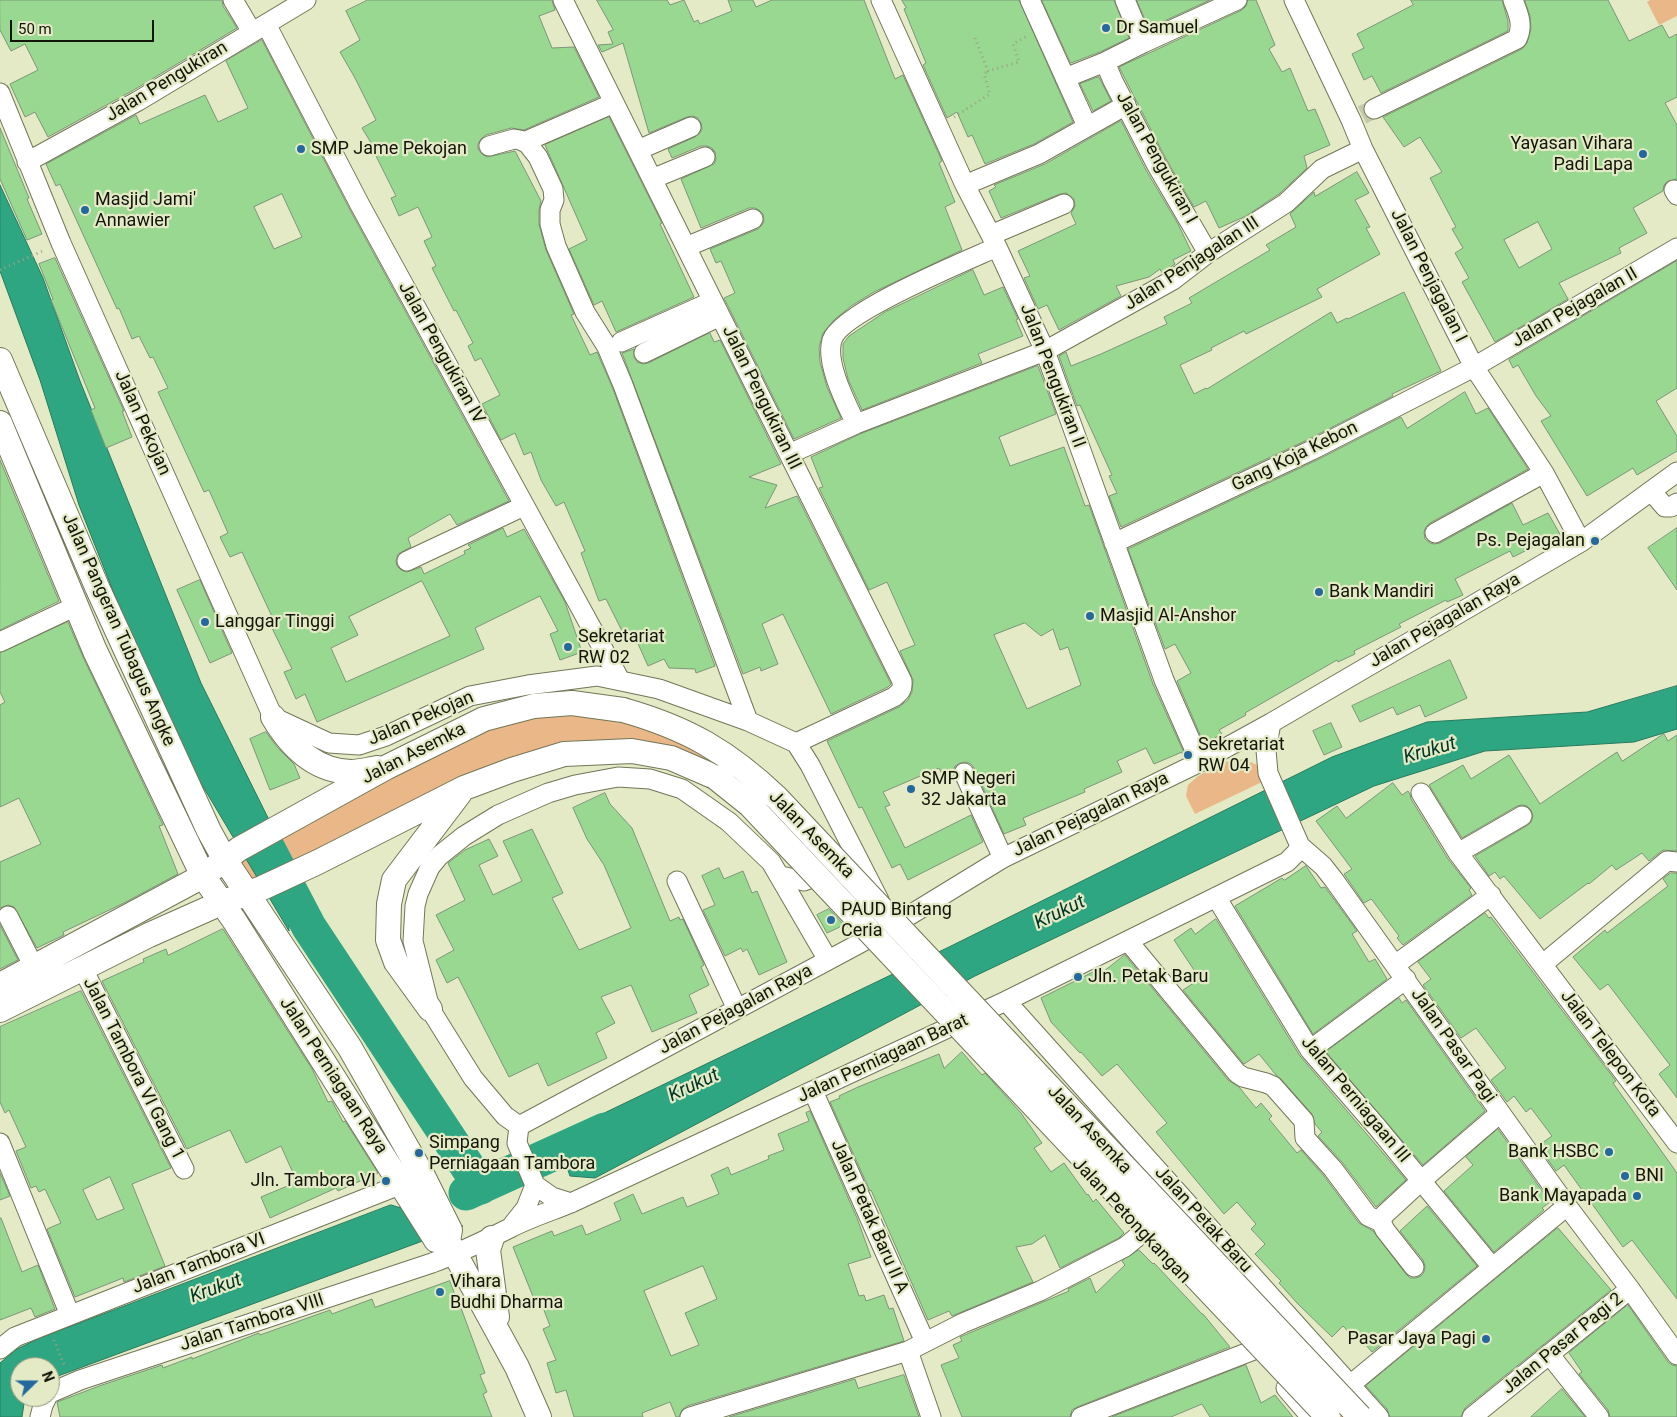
<!DOCTYPE html>
<style>
body{margin:0}
#map{position:relative;width:1677px;height:1417px;overflow:hidden;background:#e3eac5;font-family:Roboto,sans-serif}
canvas{display:block}
.north{position:absolute;left:10px;top:1357px;width:50px;height:50px;box-sizing:border-box;background:#e3eac5;border:1px solid #909579;border-radius:50%;rotate:68deg;font-size:14px;font-weight:700;line-height:20px;text-align:center;color:#131508}
.north::after{content:'';display:block;margin:auto;width:18px;height:22px;background:#24699e;clip-path:polygon(50% 0,100% 100%,50% 72%,0 100%)}
.scale{position:absolute;left:10px;top:20px;width:144px;height:22px;box-sizing:border-box;border:2px solid #131508;border-top:0;padding-left:6px;font-size:15px;line-height:18px;white-space:nowrap;color:#131508;-webkit-text-stroke:4px #e3eac5;paint-order:stroke}
</style>
<div id="map">
<canvas width="1677" height="1417"></canvas>
<div class="north">N</div>
<div class="scale">50 m</div>
</div>
<script>
const ctx = document.querySelector('canvas').getContext('2d');
ctx.lineJoin = 'round';
function paint(path, color) {
  ctx.fillStyle = color;
  ctx.fill(path, 'evenodd');
}
function stroke(path, color, width, dash) {
  ctx.strokeStyle = color;
  ctx.lineWidth = width;
  ctx.lineCap = dash ? 'butt' : 'round';
  ctx.setLineDash(dash || []);
  ctx.stroke(path);
}
function drawText(font, color, halo, rows, align = 'center') {
  ctx.font = font + ' Roboto,sans-serif';
  ctx.lineWidth = 4.5;
  ctx.setLineDash([]);
  ctx.textBaseline = 'middle';
  ctx.strokeStyle = halo;
  ctx.fillStyle = color;
  for (const [text, x, y, turn = 0] of rows) {
    ctx.save();
    ctx.translate(x, y);
    ctx.rotate((+turn || 0) * Math.PI / 180);
    ctx.textAlign = isNaN(turn) ? turn : align;
    if (halo) ctx.strokeText(text, 0, 0);
    ctx.fillText(text, 0, 0);
    ctx.restore();
  }
}
paint(new Path2D(`
 M1650 0H1677V16L1659 25 1647 2Z
 M623 710 736 761 1360 1417H1328L750 805 671 758 564 754 262 888 225 860 484 719Z
 M1243 759 1257 765 1262 782 1195 814 1186 796 1188 785 1198 776 1225 762Z`), '#eab788');
const water = new Path2D(`
 M0 185 43 278 80 381 201 683 284 850 289 931 186 758 123 616 79 505 40 380 0 271Z
 M1677 686V729L1634 742 1485 751 1374 786 975 976 595 1178 570 1176 557 1140 569 1130 949 947 1332 757 1427 722 1587 712Z
 M391 1205 463 1226 50 1379V1367H20V1397H25L22 1417H0V1363L17 1349 40 1338Z`);
paint(water, '#2fa682');
stroke(water, '#277a5d', 1);
stroke(new Path2D(`
 M267 847 309 927 481 1187
 M466 1193 605 1130`), '#2fa682', 35);
const building = new Path2D(`
 M0 0H222L223 6 237 28 132 91 48 137 35 112 25 117 10 84 38 70 25 44 11 51 0 30Z
 M368 0H552L555 10 539 16 552 48 574 47 599 97 524 130 511 128 486 135 481 139 478 144V149L482 154 487 157 515 151 541 201 539 210V224L546 250 574 314 571 315 590 355 597 352 613 389 715 666 696 673 695 669 669 668 664 659 648 666 635 637 627 641 606 599 599 601 581 553 585 551 564 502 556 506 541 480 531 452 524 455 515 433 501 440 482 404 500 395 481 358 475 361 468 346 473 343 456 310 454 311 432 268 436 266 424 241 432 237 418 207 399 216 391 198 396 196 374 152 376 151 362 128 376 120 355 78 340 52 360 40 346 11Z
 M597 0H667L670 5 684 0 694 22 698 20 700 24 732 11 728 0H753L756 7 772 0H864L895 79 903 75 942 161 939 163 955 202 945 207 962 250 874 292 851 306 834 320 823 333 819 348 820 362 827 387 841 418 794 439 724 298 735 293 721 261 716 263 710 249 758 229 762 225 764 221 763 214 759 210 755 208H749L701 228 681 179 714 164 716 159 715 152 712 148 707 146H701L672 158 668 149 695 137 700 133 702 129 701 123 698 118 693 116 687 117 649 133 623 43 602 52 598 45 613 44 608 32 613 30Z
 M902 0H1019L1073 122 1034 144 985 164 972 135 968 137 957 112 947 118 923 65 926 63 904 9 906 8Z
 M1042 0H1114L1129 38 1100 52 1071 63Z
 M1137 0H1210L1149 28Z
 M1248 0H1256L1275 45 1269 49 1282 72 1290 68 1308 111 1315 109 1330 145 1304 156 1307 168 1279 194 1246 216 1219 228 1206 201 1194 207 1166 159 1119 67 1242 10 1246 6Z
 M1411 0H1502L1508 21V31L1381 93 1372 76 1364 80 1352 54 1364 48 1357 34 1413 5Z
 M1525 0H1608L1629 41 1662 25 1669 38 1677 34V97L1665 103 1677 125V179L1668 181 1664 185 1663 191 1633 208 1647 233 1619 248 1621 253 1559 283 1568 299 1495 342 1462 282 1469 278 1455 253 1463 248 1452 229 1456 227 1430 178 1442 172 1420 137 1404 147 1383 117 1522 49 1527 43 1531 29 1530 16ZM1538 222 1552 249 1519 268 1504 240Z
 M262 40 350 210 509 501 457 525 450 514 408 538 411 547 398 554 396 561 397 566 401 570 407 572 421 567 424 574 465 554 464 551 471 548 468 545 503 528 507 537 524 529 565 602 582 652 560 660 550 634 558 631 540 596 475 628 484 649 317 722 305 694 296 699 284 672 292 669 271 626 275 623 242 552 230 557 220 537 228 533 209 490 204 492 158 392 168 388 153 357 150 358 139 336 132 339 119 308 117 309 60 184 56 186 46 164 136 115 140 124 205 95 218 122 248 108 226 61ZM282 194 302 237 274 249 254 207ZM422 581 450 636 346 682 331 648 358 635 349 617Z
 M1099 77 1111 101 1093 111 1080 84Z
 M609 117 662 223 660 224 694 297 616 332 602 301 594 305 569 249 587 240 545 145Z
 M1121 121 1146 170 1178 224 1191 251 1173 260 1175 264 1162 273 1160 269 1149 277 1116 286 1121 296 1059 330 1047 305 1038 309 1024 278 1030 276 1018 251 1076 224 1071 213 1075 206 1074 199 1066 193 1060 194 1001 218 989 191 996 187 994 185 1045 164Z
 M0 128 29 198 27 199 42 234 27 240 0 179Z
 M1357 172 1369 193 1355 200 1370 227 1366 228 1380 254 1317 289 1322 297 1246 334 1244 331 1211 348 1212 350 1180 365 1194 394 1206 388 1207 389 1331 312 1337 323 1347 318 1348 319 1404 292 1441 371 1392 394 1393 396 1307 440 1121 527 1109 496 1117 493 1109 476 1112 475 1080 405 1077 406 1059 356 1066 352 1071 366 1101 354 1167 324 1164 317 1192 303 1189 298 1270 250 1266 245 1296 227 1290 214 1314 192 1315 196Z
 M55 258 124 411H122L132 437 106 448 91 410 95 408 51 300 53 299 39 264Z
 M1677 261V388L1656 401 1677 436V451L1637 475 1633 468 1587 496 1541 421 1551 416 1536 396 1518 365 1513 368 1509 360Z
 M973 270 984 295 1003 287 1018 319 1016 320 1023 336 978 354 982 363 862 410 848 379 843 358V344L849 336 885 312Z
 M710 333 714 342 720 340 781 464 749 477 777 485 765 508 797 496 891 684 888 687 831 714 783 614 762 624 778 664 761 671 760 667 743 674 622 353 634 349V357L637 362 643 364 648 363Z
 M1038 366 1056 414 999 437 1010 466 1064 447 1085 506 1089 505 1153 684 1185 755 1183 756 1182 752 1154 764 1146 748 1117 761 1122 772 1084 789 1085 792 1023 818 1026 825 1004 834 974 768 971 764 966 762 960 763 955 766 953 771V776L945 780 939 768 883 792 890 805 885 807 905 848 971 815 983 842 908 880 900 864 892 868 862 807 859 808 827 741 899 707 908 700 912 692 913 680 900 651 915 645 887 582 869 590 819 488 823 487 811 457 860 434ZM1025 623 1041 636 1053 629 1060 650 1068 647 1081 685 1027 709 994 635Z
 M1465 392 1476 414 1488 408 1528 469 1430 523 1426 527 1424 532 1425 539 1430 543 1434 544 1440 543 1512 503 1523 525 1548 513 1561 536 1539 548 1537 545 1513 557 1510 551 1455 579 1463 595 1447 602 1446 600 1399 624 1401 627 1354 651 1355 654 1338 662 1337 660 1245 713 1246 715 1219 730 1222 734 1204 744 1177 681 1191 673 1175 644 1165 649 1128 549 1317 460 1401 417 1407 428Z
 M0 460 59 601 0 630Z
 M1677 528V590L1648 548Z
 M200 580 232 653 210 663 177 590Z
 M68 622 83 657 163 825 159 826 178 874 122 904 63 932 64 935 37 948 14 907 8 905 0 908V862L41 844 19 798 0 807V705L5 702 0 692V653Z
 M1450 660 1467 698 1425 717 1420 705 1397 715 1393 707 1360 722 1352 706Z
 M1331 723 1342 747 1324 755 1313 731Z
 M266 732 277 747 294 764 300 778 270 790 250 739Z
 M1664 734 1668 741 1677 735V851L1663 850 1649 861 1642 853 1616 870 1612 865 1589 884 1588 883 1540 919 1504 876 1500 879 1495 872 1489 876 1475 856 1528 825 1531 822 1533 816 1531 810 1527 806 1522 805 1517 806 1462 838 1429 785 1463 765 1471 779 1509 755 1540 804 1617 752 1622 761Z
 M1393 783 1402 795 1408 791 1410 794 1411 799 1448 859 1471 888 1469 890 1472 895 1403 945 1397 938 1399 936 1373 901 1371 899 1364 903 1344 874 1352 869 1316 821 1337 806 1346 818Z
 M605 793 610 804 632 828 670 921 679 917 680 920 683 919 704 965 701 967 709 985 689 995 697 1013 652 1032 631 985 601 997 615 1023 596 1033 607 1058 548 1086 538 1063 509 1077 458 977 447 983 436 960 454 950 436 915 465 900 448 863 465 850 489 839 498 856 479 865 493 895 522 881 503 841 532 829 563 893 552 898 579 950 631 928 604 865 587 839 573 808Z
 M1306 866 1321 888 1325 887 1357 931 1352 934 1369 962 1375 959 1387 979 1313 1034 1235 906 1282 878 1284 880Z
 M719 868 724 879 743 871 752 893 757 891 787 962 759 975 747 949 743 952 741 948 725 956 703 910 715 905 702 876Z
 M1671 873H1677V1098L1659 1074 1670 1065 1608 984 1600 990 1573 957 1605 930 1607 933 1668 886 1663 879Z
 M829 909 844 925 827 933 817 915Z
 M1485 913 1489 918 1491 917 1616 1081 1613 1083 1677 1173V1299L1632 1240 1623 1247 1564 1165 1556 1171 1538 1146 1552 1136 1531 1108 1526 1112 1514 1096 1507 1102 1491 1080 1506 1068 1476 1028 1461 1038 1423 985 1431 979 1418 962Z
 M1216 919 1300 1056 1406 1180 1376 1207 1342 1162 1318 1136 1322 1132 1315 1124 1312 1114 1281 1079 1276 1075 1259 1054 1244 1064 1183 990 1200 979 1174 940 1191 928 1195 934Z
 M0 925 18 960 0 969Z
 M223 929 312 1069 328 1102 332 1101 343 1122 345 1121 378 1173 338 1191 336 1188 270 1218 261 1197 297 1182 281 1146 246 1163 230 1130 187 1149 102 981 144 962 143 959 166 949 168 955Z
 M1125 955 1228 1080 1239 1087 1256 1108 1261 1103 1272 1116 1269 1119 1297 1153 1301 1150 1324 1176 1359 1223 1373 1231 1406 1274 1410 1278H1416L1421 1276 1424 1272 1425 1266 1423 1260 1400 1231 1427 1206 1477 1266 1372 1352 1358 1336 1355 1339 1343 1326 1332 1337 1298 1304 1279 1283 1281 1281 1255 1254 1265 1244 1251 1229 1256 1224 1237 1202 1224 1214 1156 1132 1167 1123 1117 1064 1102 1076 1081 1052 1080 1053 1051 1022 1041 998 1093 972 1096 977Z
 M81 991 171 1168 132 1184 165 1266 124 1282 123 1278 75 1297 47 1229 61 1223 45 1189 39 1192 36 1186 31 1188 16 1151 26 1147 9 1110 5 1113 0 1102V1027ZM110 1177 124 1209 97 1220 83 1190Z
 M1399 998 1402 1003 1406 1000 1485 1111 1423 1165 1326 1052Z
 M962 1052 982 1075 985 1073 1021 1113 1042 1143 1034 1148 1051 1172 1064 1163 1087 1195 1088 1194 1093 1202 1096 1199 1124 1233 1119 1238 1060 1268 1045 1235 1032 1244 1016 1247 1033 1282 952 1316 949 1311 928 1320 871 1190 870 1191 830 1102 840 1098 839 1096 858 1087 939 1054 944 1068Z
 M810 1111 857 1218 871 1257 848 1264 859 1296 864 1295 866 1301 884 1295 889 1309 893 1308 904 1341 687 1406 682 1410 679 1417H676L670 1402 642 1413 643 1417H574L566 1390 556 1393 547 1363 556 1360 543 1329 550 1326 539 1297 534 1299 513 1247 552 1231 554 1236 582 1225 586 1235 621 1220 614 1203 633 1194 642 1214 683 1197 687 1207 719 1194 711 1175 728 1167 731 1175 769 1159 768 1156 784 1150 778 1134 809 1121 806 1113ZM703 1266 717 1299 685 1313 699 1345 671 1356 644 1291Z
 M1498 1129 1550 1202 1542 1208 1544 1210 1494 1252 1444 1191 1473 1165 1466 1157Z
 M0 1173 10 1196 0 1200Z
 M0 1218H1L22 1272 38 1265 55 1309 35 1317 31 1308 0 1320Z
 M1558 1228 1611 1290 1465 1408 1461 1417H1390L1387 1409 1366 1386Z
 M1139 1250 1153 1264 1154 1263 1202 1314H1203L1230 1347 1077 1407 1072 1410 1070 1417H962L941 1365 959 1358 953 1345 962 1341 960 1337 1069 1291 1068 1289 1090 1278 1096 1293 1125 1265 1122 1261Z
 M450 1281 460 1309 461 1308 485 1373 480 1375 487 1392 483 1394 492 1417H60L57 1402 102 1385 162 1365 163 1368 192 1357V1359L259 1333 260 1335 330 1310 332 1314 372 1299 375 1307Z
 M1628 1305 1668 1362 1672 1365 1677 1366V1417H1610L1608 1410 1579 1374 1582 1372 1569 1353Z
 M1246 1365 1261 1403 1275 1395 1293 1417H1210L1202 1404 1171 1417H1112Z
 M904 1375 919 1417H729L855 1379 858 1388Z
 M1562 1389 1585 1417H1531Z`);
paint(building, '#98d891');
stroke(building, '#7d957a', 1);
stroke(new Path2D(`
 M1362 115 1374 109`), '#c4caa9', 19, [19, 9]);
const minor = new Path2D(`
 M233 0 252 32
 M563 0 902 681C903 690 900 692 894 697L796 743
 M881 0 965 185 997 247 1045 351 1164 680 1200 762
 M1030 0 1087 126
 M1294 0 1351 120 1363 149 1474 367 1544 473 1581 542
 M266 24 360 205 620 680
 M1143 43 1237 0
 M1105 62 1113 81 1156 164 1208 253
 M1065 78 1105 62 1143 43 1125 0
 M0 93 61 243 273 717 329 743 359 745 386 736 470 696 528 685 597 676 659 689 748 721 796 743 810 765 879 900
 M1374 109 1517 39C1524 25 1518 13 1513 0
 M524 142 614 103
 M489 146 514 139 520 140 527 143 538 157 553 189 554 200 550 210V224L556 246 585 312 607 347 623 385 748 721
 M638 150 691 127
 M27 162 138 101 306 0
 M652 179 705 157
 M965 185 1039 154 1126 105
 M1674 190 1677 195
 M991 235 1064 204
 M686 247 753 219
 M621 342 713 301
 M644 353 720 316
 M856 424C846 403 825 363 832 340 841 312 966 261 997 247
 M789 454 856 424 1045 351 1173 280 1208 253 1286 203 1322 169 1363 149
 M1651 491 1665 507H1671L1677 503
 M1435 533 1544 473
 M1114 543 1312 450 1474 367 1677 248
 M407 561 524 506
 M0 642 76 606
 M1271 723 1266 750 1268 773 1300 846 1323 866 1334 880 1567 1206 1630 1289 1677 1355
 M964 773 1003 858
 M1421 793 1458 853 1677 1143
 M1458 853 1522 816
 M781 876 804 881 827 872
 M677 881 737 1009
 M1216 897 1310 1050 1377 1127 1492 1267
 M8 916 34 967
 M1128 941 1237 1073 1243 1077 1266 1083 1273 1086 1304 1121 1305 1138 1333 1169 1368 1216 1381 1222
 M1543 964 1667 861 1677 862
 M1395 965 1491 895
 M83 969 184 1169
 M1006 1001 1379 1417
 M1310 1050 1406 979
 M813 1091 925 1342
 M519 1126 892 926 1003 858 1200 762 1271 723 1581 542 1677 472
 M519 1126 505 1116 473 1078 430 1009 413 941 415 906 418 894 430 867 439 856 464 836 498 815 548 793 575 785 618 777 650 779 682 789 729 822 771 862 828 960
 M519 1126 517 1143 535 1185 552 1197 571 1203
 M0 1143 70 1315
 M511 1227 526 1208 535 1185
 M1414 1267 1385 1230 1381 1222 1384 1215 1422 1180 1500 1113
 M0 1349 15 1337 48 1324 402 1184
 M908 1351 931 1417
 M1549 1354 1599 1417
 M1350 1385 1567 1206
 M1286 1388 1311 1417
 M50 1393 80 1380 432 1263C459 1253 484 1241 510 1228 529 1218 551 1211 571 1203L1006 1001 1287 862 1296 853 1300 846
 M40 1417 43 1405 47 1397
 M690 1417 908 1351 963 1323 1040 1291 1125 1247 1142 1233
 M1081 1417 1254 1350
 M1472 1417 1630 1289`);
const major = new Path2D(`
 M0 360 97 587 209 831 225 860 350 1048 423 1176 450 1230 448 1241 517 1367 539 1417
 M0 423 95 651 203 876 234 920 436 1240 448 1241
 M273 717C290 746 315 771 351 772 360 772 370 769 378 768
 M0 985 190 883 203 876 239 849 387 767 484 719 534 706 572 703 623 710
 M430 1009 396 962 388 940 389 904 394 880 460 793
 M0 1010 149 935 221 903 262 888 318 862 464 788 512 770 564 754 632 751 671 758 715 777
 M492 1238 488 1250 497 1317`);
stroke(minor, '#727757', 21);
stroke(major, '#727757', 26);
stroke(new Path2D(`
 M975 38 988 71 1019 62 1013 44 1027 36
 M954 117 990 94 984 74 988 71
 M0 270 45 250
 M54 1340 65 1367`), '#9da386', 3, [1, 4]);
stroke(minor, '#fff', 19);
stroke(major, '#fff', 24);
const majorBridge = new Path2D(`
 M623 710C687 728 729 752 777 798L1360 1417
 M715 777 750 805 1328 1417`);
stroke(majorBridge, '#727757', 26, []);
stroke(majorBridge, '#fff', 24);
for (const [x, y, r, color] of [
 [1106,28,5,"#24699e"],
 [301,149,5,"#24699e"],
 [1643,154,5,"#24699e"],
 [85,210,5,"#24699e"],
 [1595,541,5,"#24699e"],
 [1319,592,5,"#24699e"],
 [1090,616,5,"#24699e"],
 [205,622,5,"#24699e"],
 [568,647,5,"#24699e"],
 [1188,755,5,"#24699e"],
 [911,789,5,"#24699e"],
 [831,920,5,"#24699e"],
 [1078,977,5,"#24699e"],
 [1609,1152,5,"#24699e"],
 [419,1153,5,"#24699e"],
 [1625,1176,5,"#24699e"],
 [386,1181,5,"#24699e"],
 [1637,1196,5,"#24699e"],
 [440,1292,5,"#24699e"],
 [1486,1339,5,"#24699e"]
]) {
  const dot = new Path2D();
  dot.arc(x, y, r, 0, 2 * Math.PI);
  ctx.fillStyle = color;
  ctx.fill(dot);
  stroke(dot, '#e3eac5', 2);
}
drawText('18px', '#131508', '#e3eac5', [
 ["Dr Samuel",1116,28],
 ["Yayasan Vihara",1633,144,"right"],
 ["Padi Lapa",1633,165,"right"],
 ["SMP Jame Pekojan",311,149],
 ["Masjid Jami'",95,200],
 ["Annawier",95,221],
 ["Ps. Pejagalan",1585,541,"right"],
 ["Bank Mandiri",1329,592],
 ["Masjid Al-Anshor",1100,616],
 ["Langgar Tinggi",215,622],
 ["Sekretariat",578,637],
 ["RW 02",578,658],
 ["Sekretariat",1198,745],
 ["RW 04",1198,766],
 ["SMP Negeri",921,779],
 ["32 Jakarta",921,800],
 ["PAUD Bintang",841,910],
 ["Ceria",841,931],
 ["Jln. Petak Baru",1088,977],
 ["Simpang",429,1143],
 ["Perniagaan Tambora",429,1164],
 ["Bank HSBC",1599,1152,"right"],
 ["BNI",1635,1176],
 ["Jln. Tambora VI",376,1181,"right"],
 ["Bank Mayapada",1627,1196,"right"],
 ["Vihara",450,1282],
 ["Budhi Dharma",450,1303],
 ["Pasar Jaya Pagi",1476,1339,"right"]
], 'left');
drawText('18px', '#131508', '#e3eac5', [
 ["Jalan Pengukiran",167,82,-31],
 ["Jalan Pengukiran I",1156,158,61],
 ["Jalan Penjagalan III",1192,264,-33],
 ["Jalan Penjagalan I",1428,276,63],
 ["Jalan Pejagalan II",1575,308,-30],
 ["Jalan Pengukiran IV",441,353,61],
 ["Jalan Pengukiran II",1052,376,69],
 ["Jalan Pengukiran III",761,398,64],
 ["Jalan Pekojan",142,423,66],
 ["Gang Koja Kebon",1295,457,-26],
 ["Jalan Pejagalan Raya",1445,621,-30],
 ["Jalan Pangeran Tubagus Angke",118,630,66],
 ["Jalan Pekojan",421,719,-23],
 ["Jalan Asemka",414,754,-27],
 ["Jalan Pejagalan Raya",1091,815,-26],
 ["Jalan Asemka",811,835,46],
 ["Jalan Pejagalan Raya",736,1010,-28],
 ["Jalan Pasar Pagi",1453,1046,55],
 ["Jalan Telepon Kota",1610,1054,53],
 ["Jalan Perniagaan Barat",883,1059,-25],
 ["Jalan Tambora VI Gang 1",133,1069,63],
 ["Jalan Perniagaan Raya",333,1076,57],
 ["Jalan Perniagaan III",1355,1100,50],
 ["Jalan Asemka",1089,1130,47],
 ["Jalan Petak Baru II A",869,1217,66],
 ["Jalan Petak Baru",1203,1220,48],
 ["Jalan Petongkangan",1131,1221,47],
 ["Jalan Tambora VI",199,1264,-21],
 ["Jalan Tambora VIII",252,1323,-18],
 ["Jalan Pasar Pagi 2",1563,1344,-39]
]);
drawText('italic 19px', '#003526', '#e3eac5', [
 ["Krukut",1430,751,-16],
 ["Krukut",1060,913,-26],
 ["Krukut",694,1086,-25],
 ["Krukut",216,1289,-20]
]);
</script>
